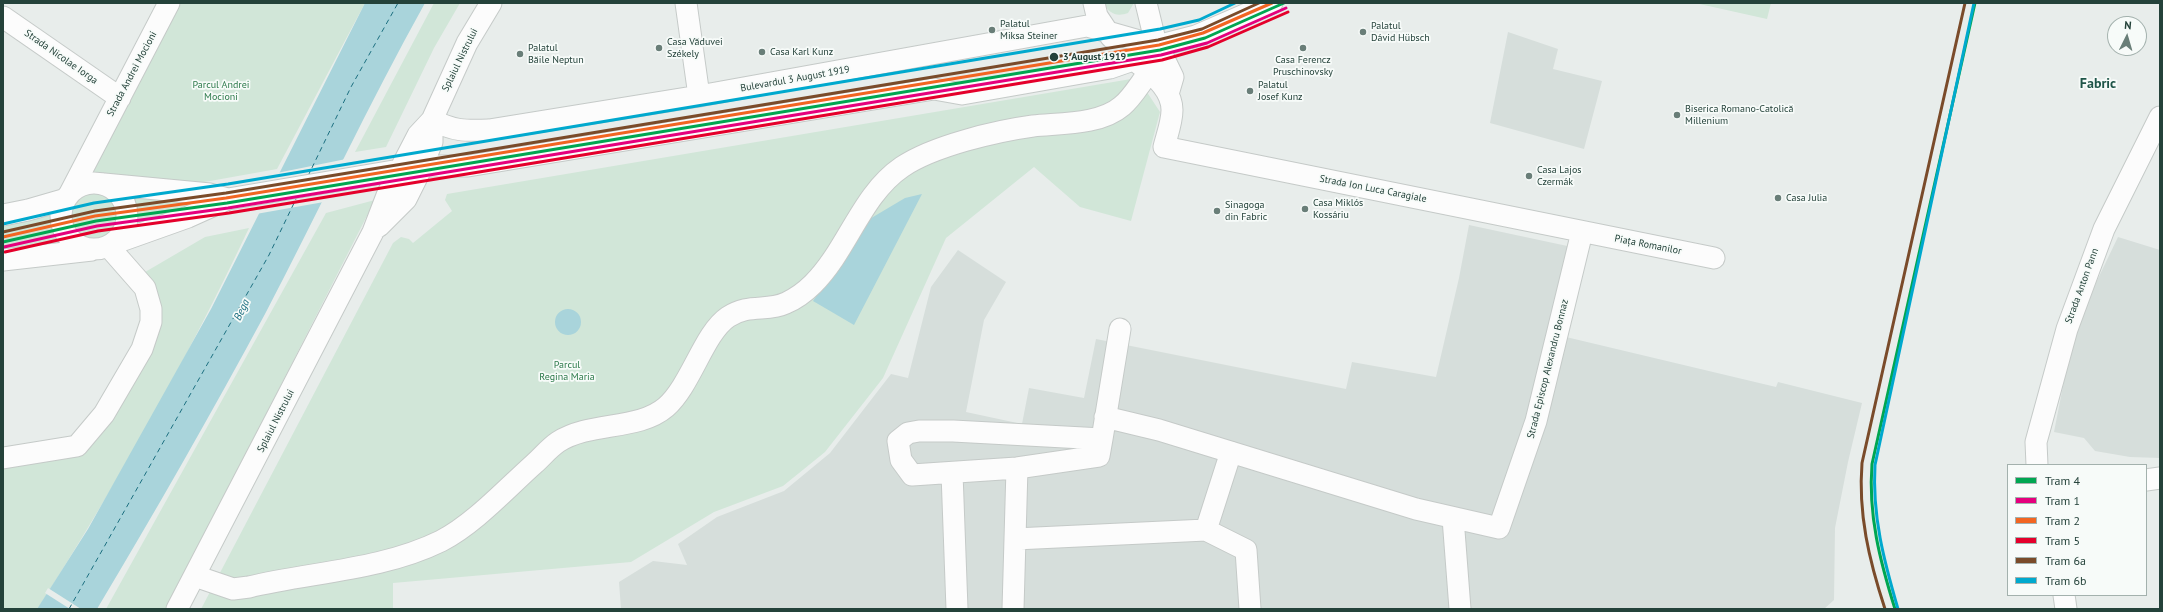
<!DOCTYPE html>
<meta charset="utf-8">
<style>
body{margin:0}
#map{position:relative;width:2163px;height:612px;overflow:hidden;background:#e8edeb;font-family:"PT Sans",sans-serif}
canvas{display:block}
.frame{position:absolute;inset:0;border:4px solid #24423a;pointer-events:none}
.legend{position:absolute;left:2007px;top:464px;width:140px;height:132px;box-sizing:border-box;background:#f7fbf9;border:1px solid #a3b1ad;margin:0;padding:5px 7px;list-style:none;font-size:12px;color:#24423a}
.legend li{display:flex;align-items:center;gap:8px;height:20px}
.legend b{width:20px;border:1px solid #a3b1ad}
.north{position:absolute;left:2107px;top:16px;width:40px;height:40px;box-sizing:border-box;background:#f7fbf9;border:1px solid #a3b1ad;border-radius:50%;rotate:5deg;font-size:11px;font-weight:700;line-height:16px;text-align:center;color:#24423a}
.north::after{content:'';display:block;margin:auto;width:14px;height:18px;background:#697e78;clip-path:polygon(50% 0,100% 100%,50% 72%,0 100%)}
</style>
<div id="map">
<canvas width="2163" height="612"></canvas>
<div class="frame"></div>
<ul class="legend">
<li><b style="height:5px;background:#00a651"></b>Tram 4</li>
<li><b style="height:5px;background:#e5007d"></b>Tram 1</li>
<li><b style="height:5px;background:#f26522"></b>Tram 2</li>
<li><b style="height:5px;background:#e4002b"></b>Tram 5</li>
<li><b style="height:5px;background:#7a4b2a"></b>Tram 6a</li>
<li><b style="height:5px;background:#00a9ce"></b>Tram 6b</li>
</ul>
<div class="north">N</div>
</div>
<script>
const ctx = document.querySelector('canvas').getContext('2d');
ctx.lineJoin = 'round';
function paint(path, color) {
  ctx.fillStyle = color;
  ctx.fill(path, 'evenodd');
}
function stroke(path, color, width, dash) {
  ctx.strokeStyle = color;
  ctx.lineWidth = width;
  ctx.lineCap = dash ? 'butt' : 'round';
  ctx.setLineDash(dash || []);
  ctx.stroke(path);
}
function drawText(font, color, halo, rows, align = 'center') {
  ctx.font = font + ' "PT Sans",sans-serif';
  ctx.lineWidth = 3.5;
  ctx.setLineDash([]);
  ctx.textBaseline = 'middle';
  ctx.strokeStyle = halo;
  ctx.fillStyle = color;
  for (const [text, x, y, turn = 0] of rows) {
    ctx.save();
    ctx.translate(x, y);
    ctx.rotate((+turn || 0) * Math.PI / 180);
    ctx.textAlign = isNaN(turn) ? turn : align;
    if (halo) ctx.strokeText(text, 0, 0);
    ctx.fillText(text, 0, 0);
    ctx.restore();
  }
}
paint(new Path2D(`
 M1508 32 1558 49 1553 69 1602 81 1584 149 1490 123Z
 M1469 225 1586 250 1566 337 1776 387 1778 382 1862 403 1848 462 1835 528 1834 600 1824 609H621L619 582 653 561 687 565 678 544 717 517 784 491 830 453 891 374 908 378 931 287 958 250 1006 282 984 320 966 412 1022 424 1029 388 1084 398 1096 339 1346 389 1352 362 1436 377 1459 278Z
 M2118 237 2160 250V458L2130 457 2095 451 2084 438 2054 432 2064 381 2079 318Z`), '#d6dedb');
paint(new Path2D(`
 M169 3H365L277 169 171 188 99 183 91 169Z
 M434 3H460L434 48 386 147 355 152Z
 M1104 3H1134L1128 13C1117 17 1109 14 1104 3Z
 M1695 3H1771L1767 19Z
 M1131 79 1141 83 1160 112 1131 221 1080 207 1034 167 946 238 883 378 825 452 783 486 714 512 631 562 393 583V609H201L393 243 401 237 409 239 413 243 452 211 445 200 447 194Z
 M66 216a28 28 0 1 1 56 0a28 28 0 1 1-56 0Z
 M125 196 217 200 129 229C132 216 132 207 125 196Z
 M375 200 167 609H106L326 213Z
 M58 205C53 224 63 235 76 248L3 255V220Z
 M249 228C188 358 117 484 40 605L37 609H3V468L67 449 142 350 140 275 205 237Z`), '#d1e6d8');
paint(new Path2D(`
 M365 3H425C368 105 319 211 265 314 211 414 155 512 97 609H37L88 529 211 309Z
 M922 194 854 325 813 301 868 220 905 198Z
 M555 322a13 13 0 1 1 26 0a13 13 0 1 1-26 0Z`), '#a9d4db');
paint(new Path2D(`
 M346 159 324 202 256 214 277 173Z
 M48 588 81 609H70L45 593Z`), '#e8edeb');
stroke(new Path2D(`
 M308 176 351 87 398 3
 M69 609 269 255 296 199`), '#1c6f80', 1, [5, 4]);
const minor = new Path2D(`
 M686 3 699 96
 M1094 3 1097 16 1111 37
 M1146 3 1155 40 1173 77 1168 94
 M3 17 120 98
 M1139 64C1153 74 1172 91 1172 110 1172 122 1167 135 1164 147L1714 258
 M432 120C454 131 464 131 489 130L699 96 1087 26 1157 46
 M61 216a33 33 0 1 1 66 0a33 33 0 1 1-66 0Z
 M104 184 210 194 228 199
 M69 195 169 3
 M3 215 28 210 66 199
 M379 226 406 199 420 171 432 142V120
 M115 243 188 217 228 199 423 166H468L934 89 962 94 1110 68 1133 60 1157 46 1196 36 1272 3
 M3 260 92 250
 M1105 417 1159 430 1416 509 1499 528 1536 421 1582 232
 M1102 439 1099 456 1017 468 912 475 901 460 898 441 908 433 919 431H953L1102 439 1120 329
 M3 458 77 446 104 414 142 349 151 322V309L145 288 109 247
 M2037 465 2036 442 2067 329 2104 229 2160 117
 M952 473 957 609
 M2146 480 2160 478
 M1453 518 1460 609
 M1206 530 1231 452
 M1015 539 1206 530 1246 550 1250 609
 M195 576 233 589 249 587C312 572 382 570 441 541 474 524 506 489 534 464 542 457 549 448 558 442 591 421 638 431 666 407 691 385 704 333 728 317 749 303 767 312 786 303 795 299 806 291 813 284 848 249 861 195 902 167 933 146 996 131 1033 126 1060 123 1100 125 1122 106 1133 97 1141 82 1150 71
 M2064 595 2066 609
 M177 609 373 232 388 193 418 135 432 120 467 43 491 3
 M1013 609 1017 468`);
stroke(minor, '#c5cac8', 23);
stroke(minor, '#fcfcfc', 21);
stroke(new Path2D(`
 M3 242 96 221 227 203 1160 50 1205 38 1284 3
 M1895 609C1880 561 1868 515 1872 464L1975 3`), '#00a651', 3);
stroke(new Path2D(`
 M4 247 97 226 228 208 1161 55 1207 43 1286 8`), '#e5007d', 3);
stroke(new Path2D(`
 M3 237 95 216 226 198 1159 45 1203 33 1272 3`), '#f26522', 3);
stroke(new Path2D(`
 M5 252 98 231 229 213 1162 60 1208 47 1288 12`), '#e4002b', 3);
stroke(new Path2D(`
 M3 232 95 211 226 193 1158 40 1202 29 1259 3
 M1885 609C1869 560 1858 514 1862 463L1965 3`), '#7a4b2a', 3);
stroke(new Path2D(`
 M3 224 94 203 228 184 1160 29 1199 20 1235 3
 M1898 609C1884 561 1872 516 1875 465L1974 3`), '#00a9ce', 3);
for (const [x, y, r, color] of [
 [992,30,4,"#697e78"],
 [1363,32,4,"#697e78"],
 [659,48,4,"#697e78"],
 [1303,48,4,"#697e78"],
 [762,52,4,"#697e78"],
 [520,54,4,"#697e78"],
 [1054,57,5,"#24423a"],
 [1250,91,4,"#697e78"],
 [1677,115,4,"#697e78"],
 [1529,176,4,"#697e78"],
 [1778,198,4,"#697e78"],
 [1305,209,4,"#697e78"],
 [1217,211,4,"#697e78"]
]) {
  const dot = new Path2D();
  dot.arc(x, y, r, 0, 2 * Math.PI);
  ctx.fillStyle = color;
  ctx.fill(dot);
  stroke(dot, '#f7fbf9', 1.5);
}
drawText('10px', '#24423a', '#f7fbf9', [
 ["Palatul",1000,24],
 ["Miksa Steiner",1000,36],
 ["Palatul",1371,26],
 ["Dávid Hübsch",1371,38],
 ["Casa Văduvei",667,42],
 ["Székely",667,54],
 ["Palatul",528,48],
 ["Băile Neptun",528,60],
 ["Casa Karl Kunz",770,52],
 ["Casa Ferencz",1303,60,"center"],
 ["Pruschinovsky",1303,72,"center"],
 ["Palatul",1258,85],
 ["Josef Kunz",1258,97],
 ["Biserica Romano-Catolică",1685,109],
 ["Millenium",1685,121],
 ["Casa Lajos",1537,170],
 ["Czermák",1537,182],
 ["Casa Julia",1786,198],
 ["Casa Miklós",1313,203],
 ["Kossáriu",1313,215],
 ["Sinagoga",1225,205],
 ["din Fabric",1225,217]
], 'left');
drawText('10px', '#24423a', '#f7fbf9', [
 ["Strada Nicolae Iorga",61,57,35],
 ["Splaiul Nistrului",460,60,-64],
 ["Strada Andrei Mocioni",132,74,-62],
 ["Bulevardul 3 August 1919",795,79,-10],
 ["Strada Ion Luca Caragiale",1373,189,11],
 ["Piața Romanilor",1648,245,11],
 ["Strada Anton Pann",2082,286,-70],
 ["Strada Episcop Alexandru Bonnaz",1548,369,-76],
 ["Splaiul Nistrului",276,421,-63]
]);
drawText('bold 10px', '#24423a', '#f7fbf9', [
 ["3 August 1919",1063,57]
], 'left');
drawText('10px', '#2d7a4b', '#f7fbf9', [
 ["Parcul Andrei",221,85],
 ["Mocioni",221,97],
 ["Parcul",567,365],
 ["Regina Maria",567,377]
]);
drawText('italic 11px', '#1c6f80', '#f7fbf9', [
 ["Bega",242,310,-64]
]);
drawText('bold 14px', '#1f5548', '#f7fbf9', [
 ["Fabric",2098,84]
]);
</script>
